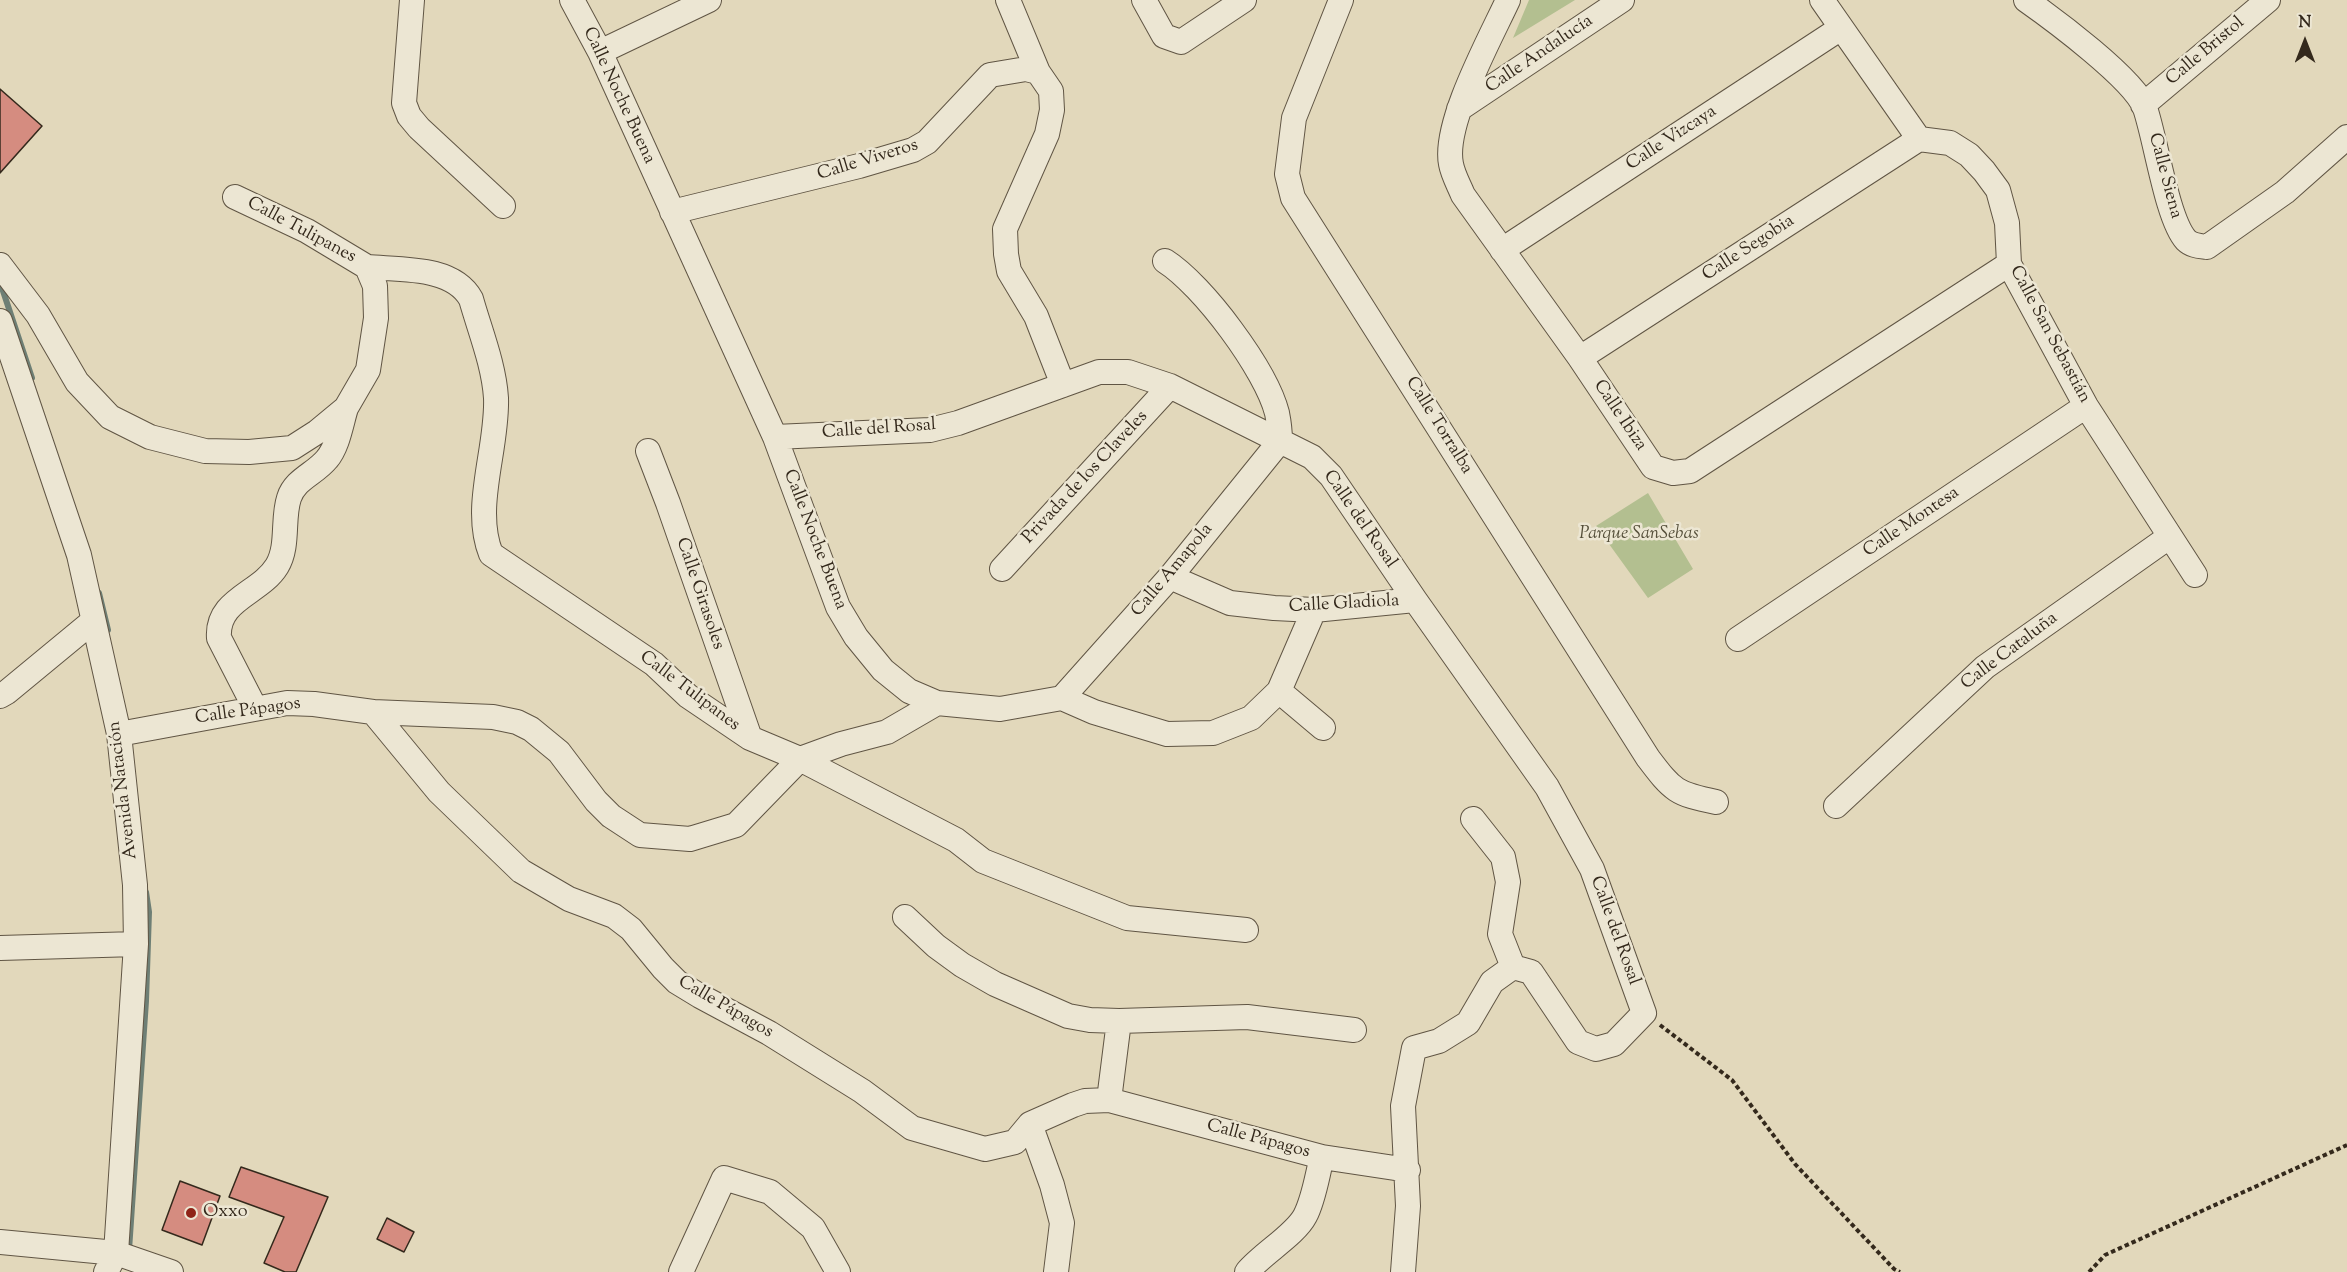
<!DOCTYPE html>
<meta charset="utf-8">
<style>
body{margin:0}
#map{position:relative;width:2347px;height:1272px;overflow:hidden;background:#e2d8bb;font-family:"Sorts Mill Goudy",serif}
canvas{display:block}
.north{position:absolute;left:2275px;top:12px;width:60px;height:60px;-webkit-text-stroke:4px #ece6d3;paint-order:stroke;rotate:0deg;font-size:16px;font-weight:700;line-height:24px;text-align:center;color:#34291c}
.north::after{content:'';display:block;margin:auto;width:21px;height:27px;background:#34291c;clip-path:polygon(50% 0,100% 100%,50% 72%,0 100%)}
</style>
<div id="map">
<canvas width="2347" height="1272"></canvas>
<div class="north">N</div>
</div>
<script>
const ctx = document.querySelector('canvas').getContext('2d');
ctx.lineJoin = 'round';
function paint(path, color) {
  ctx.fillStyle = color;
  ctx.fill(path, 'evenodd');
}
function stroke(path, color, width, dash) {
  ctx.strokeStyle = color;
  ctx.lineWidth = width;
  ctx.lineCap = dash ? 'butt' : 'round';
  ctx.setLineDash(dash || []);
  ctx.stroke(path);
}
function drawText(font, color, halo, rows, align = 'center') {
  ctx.font = font + ' "Sorts Mill Goudy",serif';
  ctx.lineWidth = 5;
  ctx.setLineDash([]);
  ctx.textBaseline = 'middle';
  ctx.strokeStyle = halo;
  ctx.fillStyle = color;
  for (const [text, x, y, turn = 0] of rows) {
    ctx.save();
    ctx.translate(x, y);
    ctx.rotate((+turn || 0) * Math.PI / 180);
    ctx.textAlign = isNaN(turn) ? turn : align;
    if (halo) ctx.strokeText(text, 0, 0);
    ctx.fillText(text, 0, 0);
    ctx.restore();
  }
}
paint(new Path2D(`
 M1529 0H1575L1513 38Z
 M1648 493 1693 569 1648 598 1596 526Z`), '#b3bf90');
stroke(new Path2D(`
 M0 282 32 378
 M99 593 108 630
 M129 1250 146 1001 149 912 146 892`), '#6e7f75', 6);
const building = new Path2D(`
 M0 89 42 126 0 173Z
 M241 1167 328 1197 296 1272H285L264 1263 284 1217 229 1197Z
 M180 1181 220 1196 202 1245 162 1230Z
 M387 1218 414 1232 404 1252 377 1239Z`);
paint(building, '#d58c80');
stroke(building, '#34291c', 1.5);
const minor = new Path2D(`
 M412 0 404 103 409 116 419 128 503 206
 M572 0 600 52 775 437 838 607 856 637 883 670 909 691 937 703 1000 709 1062 698 1094 712 1167 734 1213 733 1251 718 1279 691 1314 610
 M1008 0 1038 72 1051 91 1052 110 1047 134 1005 229 1006 254 1009 271 1036 316 1063 385
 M1144 0 1164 36 1181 42 1244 0
 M1341 0 1294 118 1287 174 1293 198 1648 758C1673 791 1676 794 1716 802
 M1508 0C1490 39 1443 124 1451 164 1453 175 1459 185 1463 195L1580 358 1653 467 1673 473 1690 471 2009 264
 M1822 0 1919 139 1950 143 1969 155 1984 171 1998 190 2007 223 2009 264 2086 406 2195 575
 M2026 0C2053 19 2134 79 2145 108 2156 140 2167 219 2186 240 2192 246 2200 246 2207 247L2285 192 2347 137
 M600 52 709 0
 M2143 105 2268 0
 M1459 109 1622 0
 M672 212 859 166 913 150 927 142 990 75 1026 69 1038 72
 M1502 250 1841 28
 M0 265 38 315 77 382 110 417 150 437 205 451 249 452 292 448 317 432 346 408 368 370 376 318 375 286 367 267 307 231 235 197
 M367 267C401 270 453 266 471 299 480 331 494 365 496 398 498 448 472 507 491 554L654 664 688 696 750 738 800 759 956 840 983 861 1127 918 1246 930
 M0 321 79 555 119 734 135 885 136 944 116 1253 106 1272
 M1580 358 1919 139
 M775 437 930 430 958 423 1099 372H1128L1170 386 1312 457 1331 476 1415 600 1547 787 1592 869 1644 1013 1614 1044 1596 1049 1578 1042 1531 972 1513 967 1500 934 1508 882 1503 857 1473 819
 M648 451 668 503 750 738
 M1002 569 1170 386
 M1170 577 1230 603 1274 608 1314 610 1415 600
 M1738 639 2086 406
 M1279 691 1323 728
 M0 696 7 692 93 621
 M1062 698 1170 577 1280 441C1280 432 1279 423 1277 413 1266 370 1203 285 1165 261
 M255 708 219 638C216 599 260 594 277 566 289 546 282 519 289 498 295 479 315 474 327 459 338 446 341 424 346 408
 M373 712 493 717 517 722 531 729 559 752 596 801 611 816 640 835 690 839 736 825 800 759 841 744 887 732 937 703
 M119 734 287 703 314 704 373 712 439 792 521 871 569 899 614 916 631 929 663 968 677 982 700 996 769 1033 862 1091 912 1128 985 1149 1015 1142 1030 1124 1073 1105 1085 1101 1109 1100 1322 1157 1408 1170
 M1836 806 1985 667 2169 537
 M905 917 936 946 962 965 995 984 1068 1016 1090 1020 1119 1021 1247 1017 1354 1030
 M0 948 136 944
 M1109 1100 1119 1021
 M1030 1124 1052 1185 1062 1223 1056 1272
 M0 1242 116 1253 171 1272
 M681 1272 724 1178 770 1192 813 1228 838 1272
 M1247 1272C1263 1253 1295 1235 1305 1216 1314 1199 1317 1176 1322 1157
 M1403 1272 1408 1206 1403 1106 1414 1048 1439 1041 1468 1023 1492 982 1513 967`);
stroke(minor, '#605544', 26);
stroke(new Path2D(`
 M1660 1025 1732 1080 1795 1164 1894 1269 1900 1272
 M2089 1272 2105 1255 2347 1145`), '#34291c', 4, [4.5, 3]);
stroke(minor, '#ece6d3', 24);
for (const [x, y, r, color] of [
 [191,1213,6,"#8f2418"]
]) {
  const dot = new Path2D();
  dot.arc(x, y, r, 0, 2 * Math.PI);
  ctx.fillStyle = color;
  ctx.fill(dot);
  stroke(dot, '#ece6d3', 2);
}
drawText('18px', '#34291c', '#ece6d3', [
 ["Calle Bristol",2206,52,-40],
 ["Calle Andalucía",1540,55,-34],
 ["Calle Noche Buena",618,96,65],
 ["Calle Vizcaya",1672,139,-33],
 ["Calle Viveros",868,161,-17],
 ["Calle Siena",2164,176,75],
 ["Calle Tulipanes",301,231,28],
 ["Calle Segobia",1749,249,-33],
 ["Calle San Sebastián",2049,335,62],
 ["Calle Ibiza",1619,416,56],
 ["Calle Torralba",1438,426,58],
 ["Calle del Rosal",879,430,-4],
 ["Privada de los Claveles",1086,478,-47],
 ["Calle del Rosal",1359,520,55],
 ["Calle Montesa",1912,523,-34],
 ["Calle Noche Buena",814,540,69],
 ["Calle Amapola",1173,571,-50],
 ["Calle Girasoles",699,594,71],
 ["Calle Gladiola",1344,605,-3],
 ["Calle Cataluña",2010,652,-37],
 ["Calle Tulipanes",689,692,37],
 ["Calle Pápagos",248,712,-8],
 ["Avenida Natación",124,790,-97],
 ["Calle del Rosal",1614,931,70],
 ["Calle Pápagos",725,1008,30],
 ["Calle Pápagos",1258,1140,15]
]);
drawText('italic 18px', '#544e39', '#ece6d3', [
 ["Parque SanSebas",1639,535]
]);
drawText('18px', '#34291c', '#ece6d3', [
 ["Oxxo",203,1213]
], 'left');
</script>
